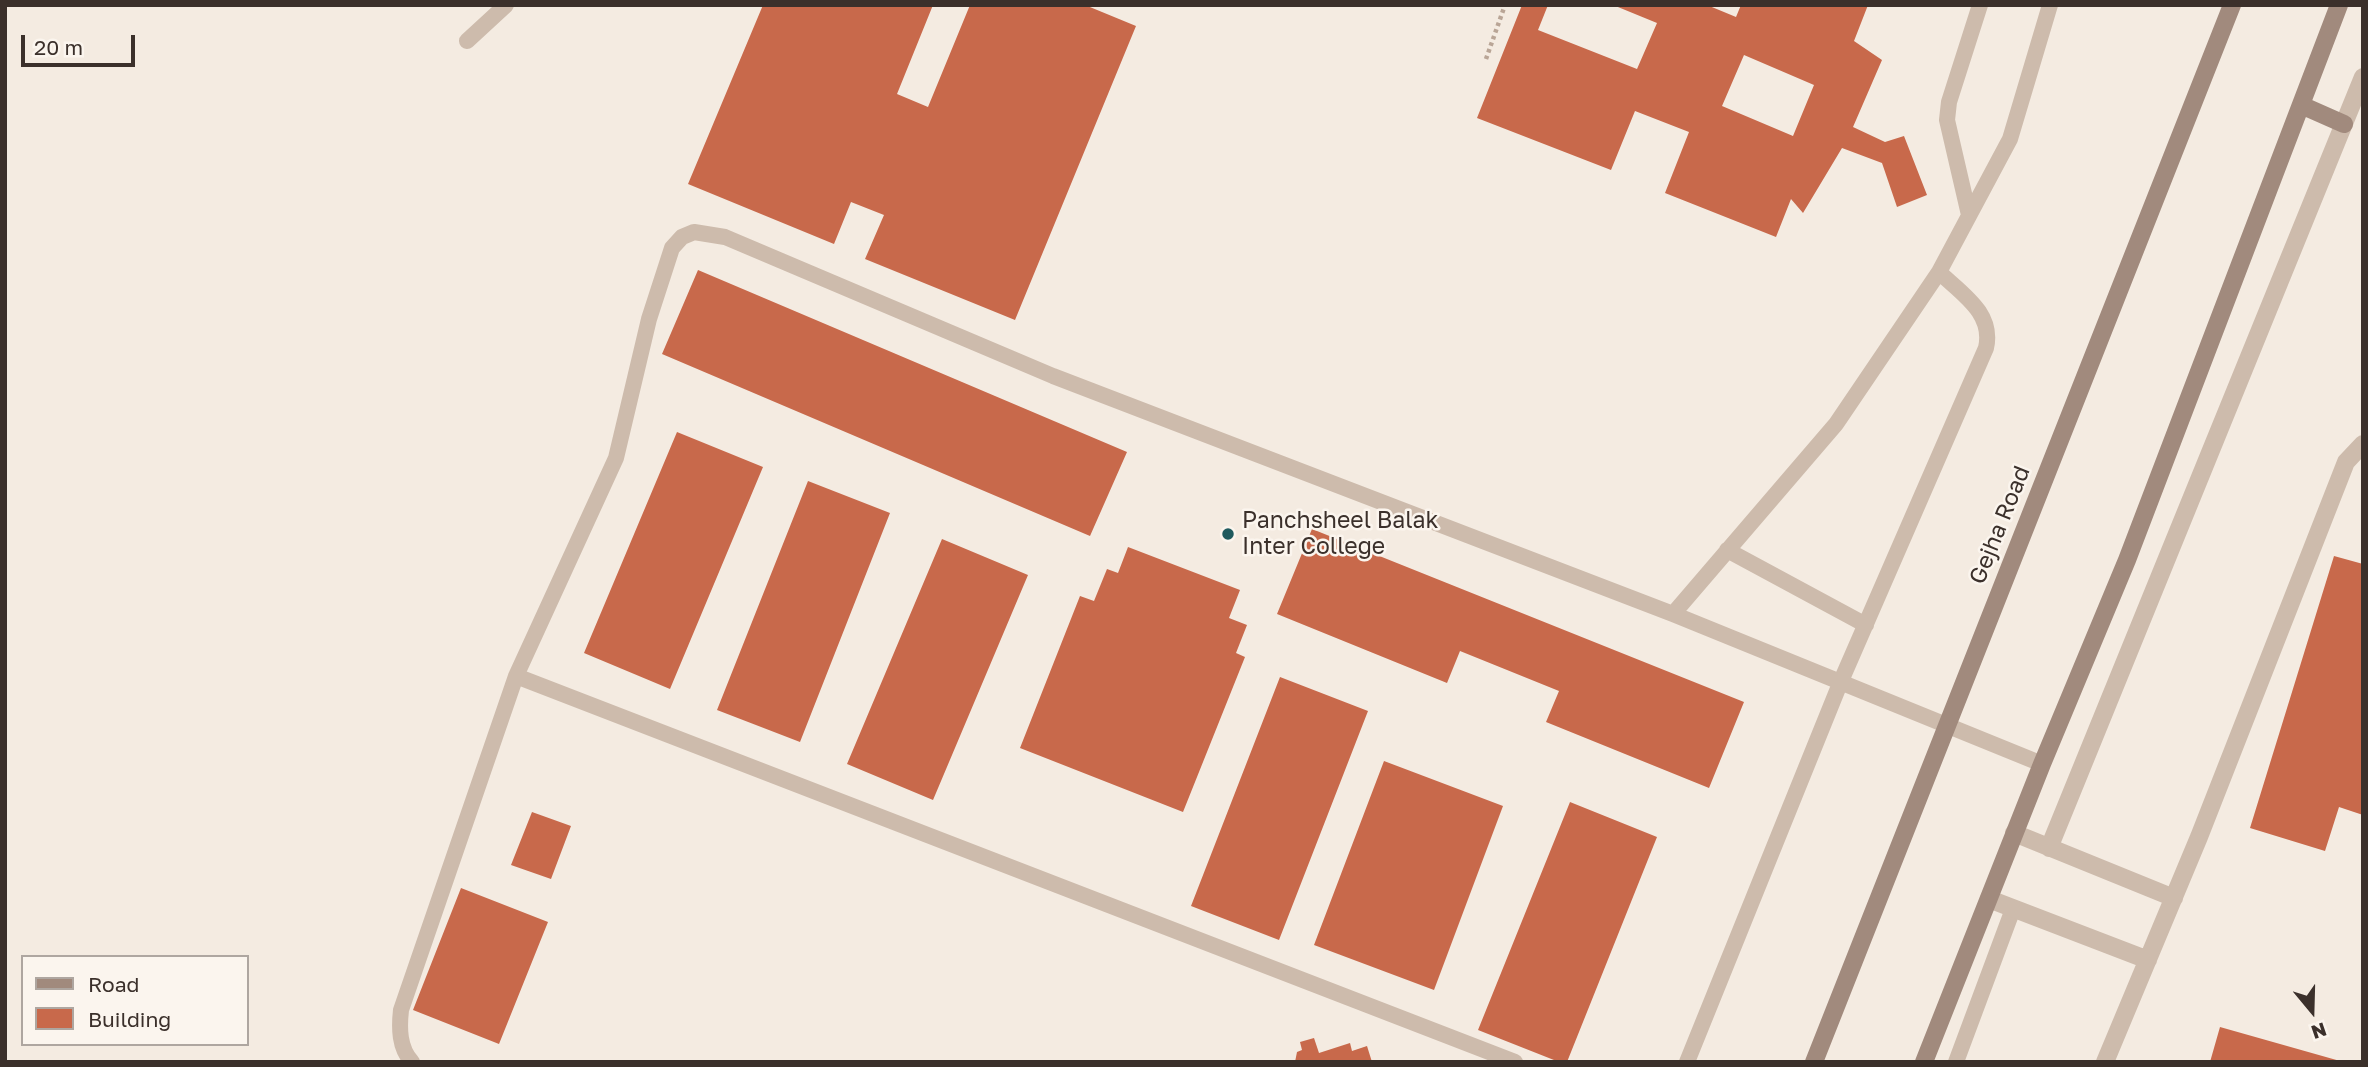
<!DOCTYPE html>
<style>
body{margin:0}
#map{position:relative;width:2368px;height:1067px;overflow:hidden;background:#f4ebe1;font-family:"Golos Text",sans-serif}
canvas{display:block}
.frame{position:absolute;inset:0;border:7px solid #3b302b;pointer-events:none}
.legend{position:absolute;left:21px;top:955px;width:228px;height:91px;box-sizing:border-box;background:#fbf5ee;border:2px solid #aea6a0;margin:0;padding:9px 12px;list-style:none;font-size:21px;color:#3b302b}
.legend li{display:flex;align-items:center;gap:14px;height:35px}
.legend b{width:35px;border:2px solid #aea6a0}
.north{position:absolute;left:2277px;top:976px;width:70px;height:70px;-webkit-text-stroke:5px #fbf5ee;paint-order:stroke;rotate:161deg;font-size:19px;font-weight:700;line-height:28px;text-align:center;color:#3b302b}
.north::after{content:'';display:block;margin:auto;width:24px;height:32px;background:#3b302b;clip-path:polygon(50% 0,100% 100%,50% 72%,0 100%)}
.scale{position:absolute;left:21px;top:35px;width:114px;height:32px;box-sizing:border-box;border:4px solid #3b302b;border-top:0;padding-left:9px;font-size:21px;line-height:24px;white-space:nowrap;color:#3b302b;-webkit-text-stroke:5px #fbf5ee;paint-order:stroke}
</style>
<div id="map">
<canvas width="2368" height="1067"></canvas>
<div class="frame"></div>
<ul class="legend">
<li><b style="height:9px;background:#a18a7d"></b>Road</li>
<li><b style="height:19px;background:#c8694b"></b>Building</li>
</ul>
<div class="north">N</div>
<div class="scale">20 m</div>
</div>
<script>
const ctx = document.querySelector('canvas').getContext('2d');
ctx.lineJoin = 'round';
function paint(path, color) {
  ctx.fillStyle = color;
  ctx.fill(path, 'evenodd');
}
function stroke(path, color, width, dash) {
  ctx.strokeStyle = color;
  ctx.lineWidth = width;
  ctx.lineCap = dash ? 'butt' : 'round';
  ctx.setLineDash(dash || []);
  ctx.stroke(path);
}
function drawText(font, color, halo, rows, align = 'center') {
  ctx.font = font + ' "Golos Text",sans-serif';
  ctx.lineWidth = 5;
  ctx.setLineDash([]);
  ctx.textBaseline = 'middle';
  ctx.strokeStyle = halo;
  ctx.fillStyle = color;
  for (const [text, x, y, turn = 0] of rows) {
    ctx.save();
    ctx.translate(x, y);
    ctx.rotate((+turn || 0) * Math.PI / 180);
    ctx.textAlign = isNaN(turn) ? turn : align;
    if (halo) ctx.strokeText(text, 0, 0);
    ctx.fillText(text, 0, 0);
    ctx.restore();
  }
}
paint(new Path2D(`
 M763 5H933L897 94 928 107 970 5H1085L1136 26 1015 320 865 259 884 215 851 202 834 244 688 184Z
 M1522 5H1548L1538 30 1637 69 1657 23 1613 5H1707L1736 17 1741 5H1868L1854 41 1882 60 1853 127 1885 142 1904 136 1927 195 1897 207 1882 163 1842 148 1803 213 1791 199 1776 237 1665 193 1689 132 1635 111 1611 170 1477 118ZM1744 55 1814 85 1793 136 1722 106Z
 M698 270 1127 452 1090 536 662 354Z
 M677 432 763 467 670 689 584 653Z
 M808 481 890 513 800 742 717 710Z
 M1312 529 1744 702 1709 788 1546 722 1559 691 1460 651 1447 683 1277 614Z
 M942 539 1028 575 933 800 847 764Z
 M1128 547 1240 590 1229 618 1247 625 1236 653 1245 657 1183 812 1020 748 1080 596 1094 601 1107 569 1118 573Z
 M2334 556 2363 564V815L2339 807 2325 851 2250 828Z
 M1280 677 1368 711 1279 940 1191 906Z
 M1384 761 1503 806 1434 990 1314 945Z
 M1570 802 1657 837 1567 1062H1559L1478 1030Z
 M532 812 571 826 551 879 511 865Z
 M461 888 548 922 499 1044 413 1010Z
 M2220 1027 2340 1061V1062H2210Z
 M1314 1038 1319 1053 1350 1043 1352 1051 1367 1046 1372 1062H1295L1297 1052 1302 1050 1300 1042Z`), '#c8694b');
stroke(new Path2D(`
 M1486 59 1505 5`), '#b9a596', 4.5, [3.5, 3.5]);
stroke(new Path2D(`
 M467 41 506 5
 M1969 215 1947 120 1949 102 1980 5
 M1727 550 1866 625
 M1673 614 1836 424 1939 272 2010 139 2050 5
 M516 676 1515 1062
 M412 1062C399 1048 399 1028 401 1010L516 676 616 458 649 319 672 248 682 237 694 232 725 237 1053 376 1673 614 2042 764
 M1687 1062 1841 681 1986 348C1994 313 1962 294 1939 272
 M1956 1062 2013 909`), '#cdbbac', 16);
stroke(new Path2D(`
 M2014 833 2174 898
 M2049 848 2363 77
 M1989 899 2148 960
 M2105 1062 2199 837 2346 462 2363 444`), '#cdbbac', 18);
stroke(new Path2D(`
 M2301 105 2344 124
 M1814 1062 2232 5
 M1924 1062 2042 764 2127 560 2339 5`), '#a18a7d', 18);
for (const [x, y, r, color] of [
 [1228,534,7,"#1f5a5e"]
]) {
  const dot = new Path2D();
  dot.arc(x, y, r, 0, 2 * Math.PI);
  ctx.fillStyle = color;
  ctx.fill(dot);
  stroke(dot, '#fbf5ee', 2.5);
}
drawText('23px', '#3b302b', '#fbf5ee', [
 ["Panchsheel Balak",1242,521],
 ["Inter College",1242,547]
], 'left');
drawText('23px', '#3b302b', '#fbf5ee', [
 ["Gejha Road",2000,525,-68]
]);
</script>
